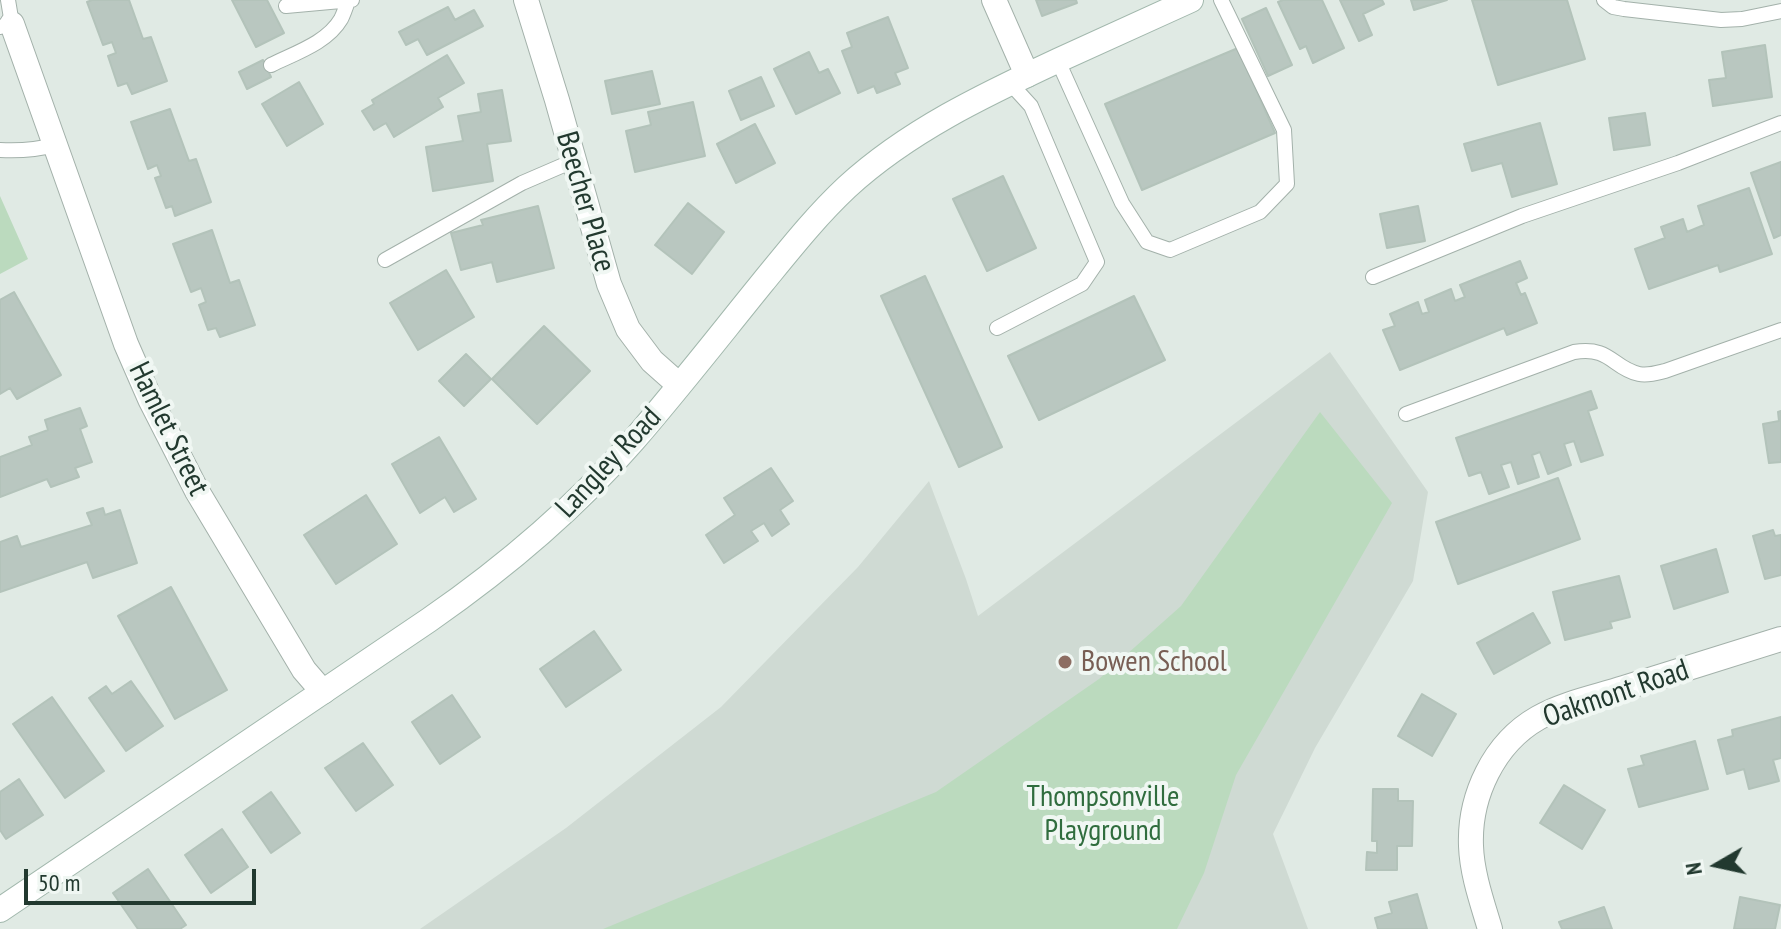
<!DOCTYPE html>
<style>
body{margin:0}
#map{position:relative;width:1781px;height:929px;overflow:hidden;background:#e0eae4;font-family:"PT Sans Narrow",sans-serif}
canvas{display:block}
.north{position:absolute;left:1677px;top:825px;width:80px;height:80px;-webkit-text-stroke:6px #f0f7f3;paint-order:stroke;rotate:261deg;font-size:22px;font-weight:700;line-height:32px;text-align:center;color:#22392f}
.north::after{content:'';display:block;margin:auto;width:28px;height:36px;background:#22392f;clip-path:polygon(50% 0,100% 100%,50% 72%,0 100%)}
.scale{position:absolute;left:24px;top:869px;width:232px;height:36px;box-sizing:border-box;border:4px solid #22392f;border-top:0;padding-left:10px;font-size:24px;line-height:28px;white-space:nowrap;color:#22392f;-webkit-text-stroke:6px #f0f7f3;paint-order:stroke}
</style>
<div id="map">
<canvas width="1781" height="929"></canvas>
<div class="north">N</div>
<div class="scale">50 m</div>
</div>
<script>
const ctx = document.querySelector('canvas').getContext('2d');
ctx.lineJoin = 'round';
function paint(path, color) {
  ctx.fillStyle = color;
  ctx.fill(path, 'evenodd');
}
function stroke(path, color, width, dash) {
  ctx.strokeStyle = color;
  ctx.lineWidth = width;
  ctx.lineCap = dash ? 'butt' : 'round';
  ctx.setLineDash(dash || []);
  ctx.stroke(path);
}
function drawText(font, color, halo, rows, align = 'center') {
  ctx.font = font + ' "PT Sans Narrow",sans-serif';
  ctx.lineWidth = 8;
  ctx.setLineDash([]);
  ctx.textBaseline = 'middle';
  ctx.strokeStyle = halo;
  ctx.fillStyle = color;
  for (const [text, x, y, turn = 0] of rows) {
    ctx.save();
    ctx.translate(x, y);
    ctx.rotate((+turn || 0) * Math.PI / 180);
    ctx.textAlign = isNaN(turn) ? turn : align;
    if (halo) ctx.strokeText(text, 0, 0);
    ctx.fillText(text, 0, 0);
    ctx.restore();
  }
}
paint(new Path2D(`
 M1330 352 1428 492 1413 581 1315 748 1273 834 1308 929H420L566 828 721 707 858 567 929 481 966 579 978 616Z`), '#cfdad3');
paint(new Path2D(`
 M0 196 28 259 0 274Z
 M1320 412 1392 503 1236 775 1204 873 1177 929H603L936 792 1099 679 1181 606Z`), '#bbdabe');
const building = new Path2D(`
 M92 0H129L143 39 151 37 167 81 132 94 127 83 118 86 108 56 116 53 112 42 103 45 87 2Z
 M232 0H267L284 33 256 47Z
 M1036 0H1076L1077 3 1042 16Z
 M1283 0H1322L1344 48 1313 63 1306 46 1300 49 1278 2Z
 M1340 0H1382L1384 4 1363 14 1372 35 1359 41Z
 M1411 0H1447L1414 10Z
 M1472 0H1567L1585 59 1498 85Z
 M448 7 455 20 474 10 483 26 427 55 418 39 406 45 399 32Z
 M1266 8 1292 65 1268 76 1242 19Z
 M888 17 908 68 895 73 900 84 877 93 874 86 858 93 842 51 852 47 847 33Z
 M1765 45 1772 97 1713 106 1709 80 1726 78 1722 52Z
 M1238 48 1275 133 1142 190 1105 104Z
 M809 52 819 73 828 69 840 93 796 114 774 69Z
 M447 55 464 83 438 98 443 107 394 137 386 123 374 130 362 111 374 104 372 100Z
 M263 60 271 77 247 89 239 72Z
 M652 71 660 104 612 114 605 81Z
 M761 77 774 106 741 120 729 91Z
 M299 82 323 124 287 146 262 104Z
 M502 90 511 141 487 144 493 181 433 191 426 147 463 141 458 116 481 112 478 94Z
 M693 102 705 156 635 172 626 131 651 125 648 112Z
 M170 109 189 161 196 159 211 202 175 216 172 206 166 208 155 178 161 176 157 165 148 169 131 122Z
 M1645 113 1650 145 1614 150 1609 118Z
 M1540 123 1557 184 1512 197 1502 163 1472 171 1464 144Z
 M755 124 775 163 736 183 717 144Z
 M1781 162V235L1774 238 1751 173Z
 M1003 176 1036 248 987 271 953 199Z
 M1749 188 1772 254 1720 272 1718 265 1649 289 1635 249 1665 238 1661 227 1683 219 1687 232 1704 225 1698 206Z
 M688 203 724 232 692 274 655 245Z
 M538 206 554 268 497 282 492 262 461 270 451 233 483 225 481 220Z
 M1418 206 1425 241 1387 248 1380 214Z
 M212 230 230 283 239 280 255 325 220 337 216 328 208 330 199 305 206 302 201 288 191 292 173 244Z
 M1520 261 1527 278 1516 283 1521 295 1525 293 1537 323 1507 335 1504 328 1400 370 1383 330 1395 326 1390 314 1418 302 1422 314 1429 312 1425 300 1451 289 1455 301 1465 297 1460 285Z
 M446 270 474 317 418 350 390 303Z
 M925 276 1002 447 959 467 881 296Z
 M14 292 61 375 17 399 10 388 0 394V300Z
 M1134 296 1165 360 1039 420 1008 356Z
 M544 326 590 371 537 424 492 379Z
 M466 354 491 379 464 406 439 381Z
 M1591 391 1597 408 1588 411 1603 455 1581 462 1574 441 1564 444 1571 465 1548 474 1540 452 1532 455 1539 477 1518 484 1511 462 1501 465 1509 487 1489 494 1481 472 1469 476 1456 438Z
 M80 408 87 426 80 429 92 462 75 468 79 477 51 487 47 479 0 497V457L32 445 29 437 48 430 45 420Z
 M1781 411V462L1769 463 1763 424 1779 421 1778 412Z
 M439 437 476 499 454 512 445 497 420 513 392 464Z
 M771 468 793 501 780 510 789 524 772 536 764 523 751 531 758 541 724 563 706 535 735 515 724 498Z
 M1558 478 1580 539 1458 584 1436 522Z
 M366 495 397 544 336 584 304 535Z
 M103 508 105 515 120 510 137 563 93 578 87 562 0 592V542L17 536 21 547 92 525 87 513Z
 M1773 530 1775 536 1781 535V575L1765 579 1753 536Z
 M1716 549 1728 592 1674 609 1661 566Z
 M1619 576 1630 617 1610 622 1612 628 1565 640 1553 592Z
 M171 587 227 690 175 719 118 616Z
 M1533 613 1550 643 1494 674 1477 643Z
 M594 631 621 670 566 707 540 669Z
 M131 681 163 726 126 751 89 698 106 686 112 694Z
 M1422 694 1456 714 1432 756 1398 736Z
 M452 695 480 737 440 764 412 722Z
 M52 697 104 771 65 798 13 724Z
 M1781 717V758L1773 760 1779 781 1749 789 1744 769 1727 774 1718 740 1733 736 1732 730Z
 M1695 741 1708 789 1639 807 1628 769 1644 765 1641 756Z
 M363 743 393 785 356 811 325 768Z
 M19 779 43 815 6 839 0 830V792Z
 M1564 785 1605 810 1582 849 1540 823Z
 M1373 789H1398V801H1413L1412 846H1397V870H1366L1367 852 1377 853V841H1372Z
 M271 792 300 833 271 853 243 812Z
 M222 829 248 867 211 893 185 855Z
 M148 869 186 925 180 929H138L113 893Z
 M1417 894 1427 929H1378L1375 918 1392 913 1389 902Z
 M1740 897 1780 905 1775 929H1734Z
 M1604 907 1612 929H1562L1559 922Z`);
paint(building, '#b9c7c0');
stroke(building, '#b3c3ba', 2);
const lane = new Path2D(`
 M1604 0 1613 7 1624 9 1721 20 1742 19 1781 11
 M286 6 352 0
 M0 27 12 24 8 0
 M1058 61 1122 203 1147 242 1170 250 1260 212 1287 184 1284 130 1221 0
 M271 65C295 53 327 43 341 19 344 13 346 7 348 1
 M0 150C19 151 36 150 55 145
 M385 260 522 183 573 161
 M1373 277 1522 216 1678 163 1781 123
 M997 328 1082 284 1097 262 1031 106 1010 83
 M1406 414 1574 352C1611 346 1612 368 1639 374 1648 376 1657 373 1665 371L1781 330`);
const street = new Path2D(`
 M526 0 557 100 609 284 628 329 652 361 679 385
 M994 0 1027 75
 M12 24 126 344 150 399 197 491 304 670 323 692
 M1490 929C1482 902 1472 874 1471 846 1469 796 1494 743 1538 718 1564 703 1596 697 1624 688 1676 672 1729 655 1781 639`);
const secondary = new Path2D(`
 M0 910 429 620C504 568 573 510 633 441 678 389 720 335 763 282 790 249 816 216 847 187 908 131 984 95 1059 60 1103 40 1147 20 1191 0`);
stroke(lane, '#a3b1aa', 16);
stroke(street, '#a3b1aa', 26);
stroke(secondary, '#a2b8ad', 26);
stroke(lane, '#fff', 14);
stroke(street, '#fff', 24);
stroke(secondary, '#fff', 24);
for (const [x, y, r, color] of [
 [1065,662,8,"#8d6e63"]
]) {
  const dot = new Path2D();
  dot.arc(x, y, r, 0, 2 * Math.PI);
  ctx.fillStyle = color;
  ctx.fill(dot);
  stroke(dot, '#f0f7f3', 3);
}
drawText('30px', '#22392f', '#f0f7f3', [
 ["Beecher Place",585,202,74],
 ["Hamlet Street",168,429,64],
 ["Langley Road",609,463,-47],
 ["Oakmont Road",1616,694,-19]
]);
drawText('30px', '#785e54', '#f0f7f3', [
 ["Bowen School",1081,662]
], 'left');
drawText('30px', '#306d3e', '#f0f7f3', [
 ["Thompsonville",1103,797],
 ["Playground",1103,831]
]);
</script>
